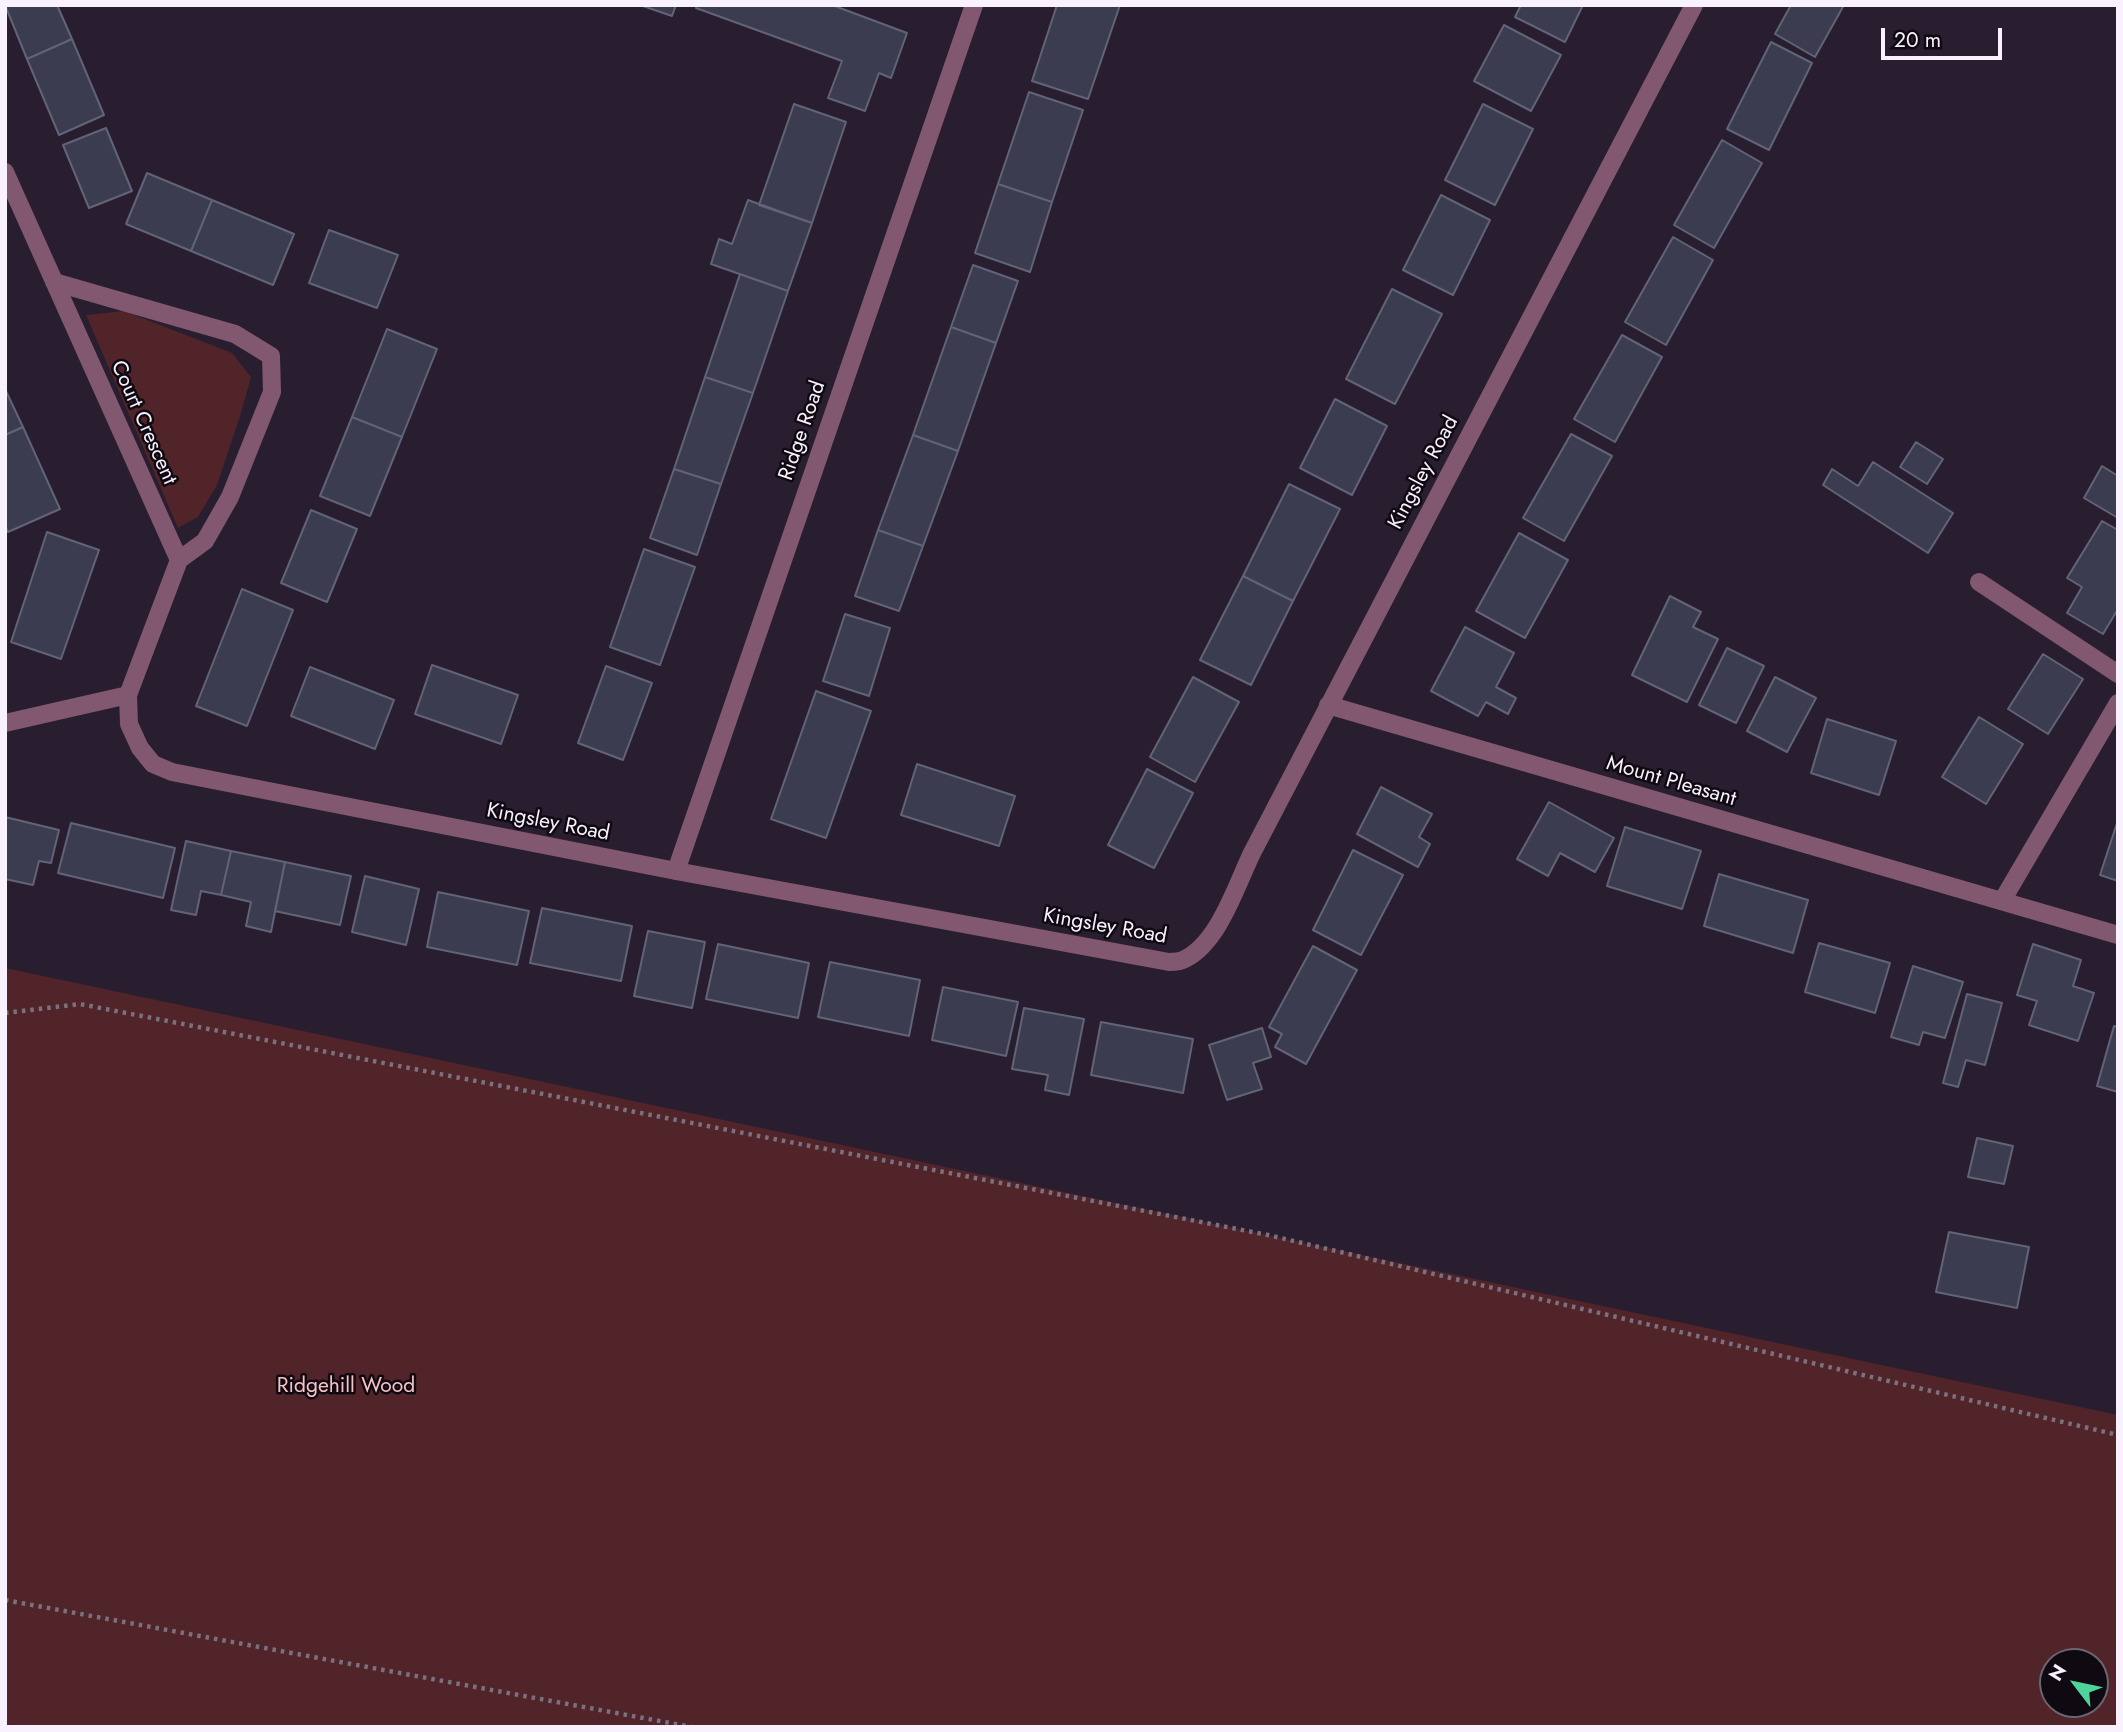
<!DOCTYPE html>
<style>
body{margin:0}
#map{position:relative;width:2123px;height:1732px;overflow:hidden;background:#291e2f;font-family:Jost,sans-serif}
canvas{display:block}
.frame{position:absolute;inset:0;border:7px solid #f9f1fd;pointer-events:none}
.north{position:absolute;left:2039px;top:1648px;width:70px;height:70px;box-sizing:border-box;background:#0f0a12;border:2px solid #6d6670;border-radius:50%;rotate:302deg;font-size:19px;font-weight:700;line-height:28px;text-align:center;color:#f9f1fd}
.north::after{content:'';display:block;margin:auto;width:24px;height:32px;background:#4fd399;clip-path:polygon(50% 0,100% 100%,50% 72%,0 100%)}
.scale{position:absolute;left:1881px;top:28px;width:121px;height:32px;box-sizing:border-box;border:4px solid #f9f1fd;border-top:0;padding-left:9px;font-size:21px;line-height:24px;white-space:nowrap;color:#f9f1fd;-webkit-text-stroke:5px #0f0a12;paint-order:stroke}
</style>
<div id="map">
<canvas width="2123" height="1732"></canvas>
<div class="frame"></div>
<div class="north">N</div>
<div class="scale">20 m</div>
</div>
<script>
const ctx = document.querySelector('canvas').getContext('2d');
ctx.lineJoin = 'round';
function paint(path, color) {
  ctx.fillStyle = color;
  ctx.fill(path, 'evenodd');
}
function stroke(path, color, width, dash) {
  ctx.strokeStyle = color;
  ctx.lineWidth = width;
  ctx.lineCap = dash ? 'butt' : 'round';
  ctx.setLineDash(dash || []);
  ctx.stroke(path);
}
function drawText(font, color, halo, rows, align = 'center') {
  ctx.font = font + ' Jost,sans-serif';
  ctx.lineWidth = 5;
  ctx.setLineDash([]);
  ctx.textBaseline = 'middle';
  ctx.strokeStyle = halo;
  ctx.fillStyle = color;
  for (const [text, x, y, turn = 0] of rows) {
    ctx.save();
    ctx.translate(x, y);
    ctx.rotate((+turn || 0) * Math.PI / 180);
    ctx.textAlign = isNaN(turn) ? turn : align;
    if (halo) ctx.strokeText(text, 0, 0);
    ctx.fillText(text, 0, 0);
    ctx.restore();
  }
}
paint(new Path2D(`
 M124 311 232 353 251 377 241 413 217 485 198 517 178 528 86 315Z
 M5 968 2118 1415V1727H5ZM2053 1662H2095V1704H2053Z`), '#502429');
const building = new Path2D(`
 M5 5H57L72 39 27 59Z
 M640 5H676L672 16Z
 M697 5H832L907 33 891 78 879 73 865 111 828 98 842 61 696 8Z
 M1057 5H1120L1088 99 1032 81Z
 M1521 5H1583L1565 42 1515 17Z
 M1791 5H1844L1815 57 1775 34Z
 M1504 25 1561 55 1531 111 1474 81Z
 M72 39 104 115 59 135 27 59Z
 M1771 42 1812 63 1769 150 1727 129Z
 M1029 92 1083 110 1052 202 998 184Z
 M794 104 846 122 812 223 759 205Z
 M1483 104 1533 129 1495 205 1445 180Z
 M106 128 132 191 89 208 63 145Z
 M1722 140 1762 163 1714 248 1674 225Z
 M147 173 212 200 191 251 126 224Z
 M998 184 1052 202 1030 272 975 253Z
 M1441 195 1490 220 1453 295 1403 270Z
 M212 200 294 234 273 285 191 251Z
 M748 200 812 223 788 291 711 264 719 239 732 244Z
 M329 230 398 255 377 308 309 283Z
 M1673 237 1713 260 1666 345 1625 322Z
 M973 265 1018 281 996 343 951 327Z
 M740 274 788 291 753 393 705 377Z
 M1392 289 1442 314 1395 404 1346 379Z
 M951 327 996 343 958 451 913 435Z
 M387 329 437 349 402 437 352 417Z
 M1622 335 1662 357 1615 442 1574 419Z
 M705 377 753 393 721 484 674 469Z
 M5 389 23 427 5 435Z
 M1335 399 1387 426 1352 495 1300 468Z
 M352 417 402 437 370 516 320 496Z
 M23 427 60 509 8 532 5 526V435Z
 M1571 434 1612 456 1564 541 1523 518Z
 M913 435 958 451 923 546 878 530Z
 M1916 442 1943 459 1927 484 1900 467Z
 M1873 462 1953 513 1928 553 1823 485 1832 469 1858 486Z
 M2102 466 2118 476V518L2084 498Z
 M674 469 721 484 697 555 650 538Z
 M1289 484 1340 509 1293 601 1243 576Z
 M311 510 357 529 327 602 281 583Z
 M2102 521 2118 530V609L2103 634 2067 613 2082 587 2067 578Z
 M878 530 923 546 899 611 855 596Z
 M47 532 99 550 61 659 11 642Z
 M1519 533 1568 560 1525 638 1476 611Z
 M644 549 695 567 660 665 610 647Z
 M1243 576 1293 601 1251 685 1200 660Z
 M242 589 293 610 247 726 196 706Z
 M1670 596 1701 612 1693 627 1718 639 1687 702 1632 675Z
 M845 614 890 628 869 696 823 681Z
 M1465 627 1514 653 1496 687 1516 698 1508 714 1486 702 1478 716 1431 691Z
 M1727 648 1764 666 1736 723 1699 705Z
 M2043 654 2083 679 2048 734 2008 709Z
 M432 665 518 695 501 744 415 714Z
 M606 666 652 683 623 760 578 743Z
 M310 667 394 700 375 749 291 716Z
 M1193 677 1239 702 1195 782 1150 757Z
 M1775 677 1816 698 1787 752 1747 731Z
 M816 691 871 711 826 838 771 819Z
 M1979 717 2023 744 1986 804 1942 777Z
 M1827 719 1896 741 1879 795 1811 773Z
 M917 764 1015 796 999 846 901 815Z
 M1147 769 1193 793 1154 868 1108 845Z
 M1381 787 1432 814 1419 837 1430 844 1418 867 1357 834Z
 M1549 802 1614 838 1595 872 1560 853 1548 876 1517 859Z
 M5 817 59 830 51 863 39 861 33 885 5 879Z
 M71 823 175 848 163 898 58 873Z
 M2117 823H2118V881L2100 875Z
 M1625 827 1701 851 1682 909 1607 886Z
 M186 841 231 851 221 895 201 891 196 915 171 910Z
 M1353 850 1403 875 1361 955 1313 930Z
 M231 851 285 862 271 932 246 926 251 902 221 895Z
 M285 862 351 876 340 925 275 911Z
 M1719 874 1808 900 1793 953 1704 926Z
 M365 876 419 889 406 945 352 932Z
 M438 892 529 911 517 965 427 947Z
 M542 908 632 926 621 981 530 963Z
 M648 931 705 942 692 1008 634 996Z
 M1819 943 1890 963 1875 1013 1805 992Z
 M718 944 809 963 798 1018 706 999Z
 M2033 944 2081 960 2073 986 2094 993 2078 1041 2029 1025 2037 1001 2017 995Z
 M1313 946 1357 970 1306 1064 1275 1047 1282 1034 1269 1027Z
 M830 962 920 980 909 1036 818 1017Z
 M1913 966 1963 982 1945 1038 1923 1032 1919 1045 1891 1037Z
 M943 987 1018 1002 1006 1056 932 1040Z
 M1967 994 2002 1003 1985 1065 1966 1060 1958 1087 1943 1083Z
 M1024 1008 1084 1019 1069 1095 1045 1090 1048 1075 1012 1069Z
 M1101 1022 1193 1039 1183 1093 1091 1075Z
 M2114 1026 2118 1027V1092L2097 1086Z
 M1262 1028 1271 1057 1253 1063 1262 1089 1227 1100 1209 1045Z
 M1977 1138 2013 1146 2004 1184 1968 1177Z
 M1949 1232 2029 1247 2017 1308 1936 1292Z`);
paint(building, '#3b3c50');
stroke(building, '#616378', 2);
stroke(new Path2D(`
 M5 1013 80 1004 1268 1235 2118 1435
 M5 1600 692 1727`), '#7a7180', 4.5, [3.5, 5]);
stroke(new Path2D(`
 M1979 582 2118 674`), '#825870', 18);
stroke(new Path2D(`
 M5 172 179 560 128 695 129 724 140 748 153 764 172 772 676 871 1169 962C1174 962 1180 962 1185 959 1219 942 1236 886 1252 853L1694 5
 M54 282 235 334 271 356 272 392 230 497 205 541 179 560
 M1328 705 2118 935
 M5 723 128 695
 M676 871 974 5
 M2002 901 2118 703`), '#825870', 18);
drawText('21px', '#f9f1fd', '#0f0a12', [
 ["Court Crescent",143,423,66],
 ["Ridge Road",803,431,-71],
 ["Kingsley Road",1424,473,-62],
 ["Mount Pleasant",1671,782,16],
 ["Kingsley Road",548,823,11],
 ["Kingsley Road",1105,927,10]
]);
drawText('21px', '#fac0c4', '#0f0a12', [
 ["Ridgehill Wood",346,1387]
]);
</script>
